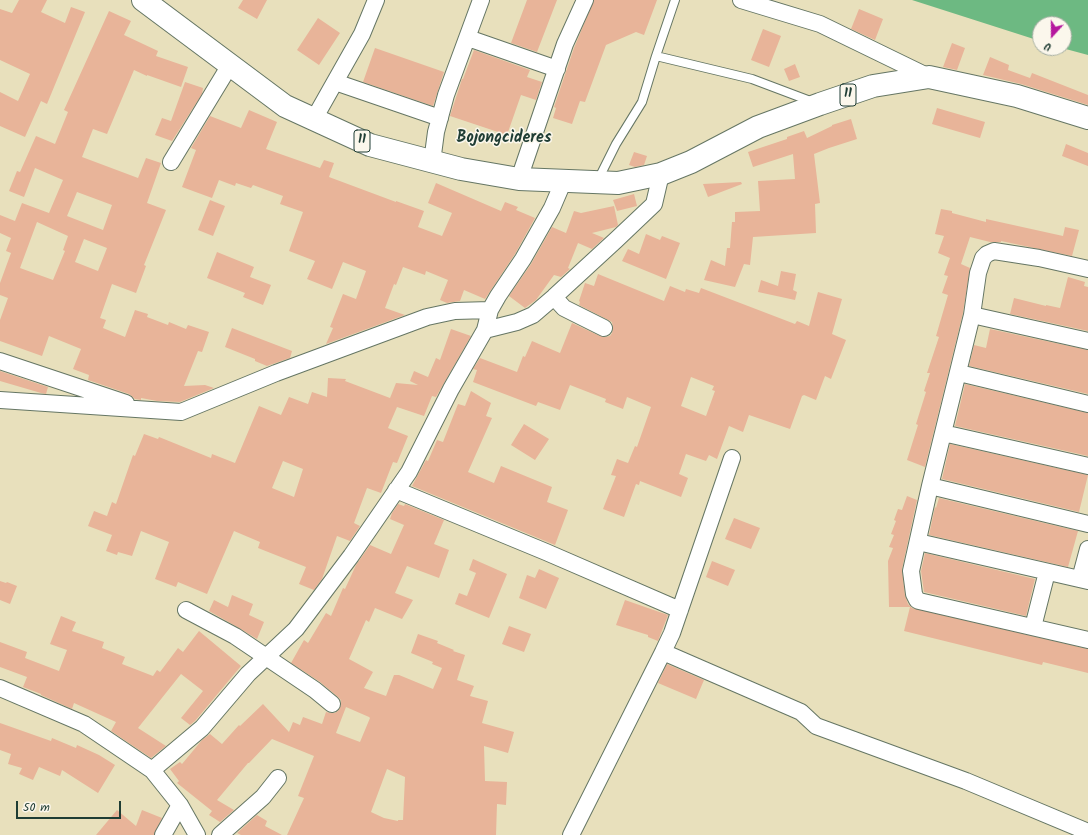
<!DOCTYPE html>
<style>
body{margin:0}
#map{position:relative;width:1088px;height:835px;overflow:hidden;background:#e8e0bc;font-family:Kalam,sans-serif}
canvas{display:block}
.north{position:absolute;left:1032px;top:16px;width:40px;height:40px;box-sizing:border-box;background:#fbf7ec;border:1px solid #a3ada2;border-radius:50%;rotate:201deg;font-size:11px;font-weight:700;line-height:16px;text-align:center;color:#1f3d34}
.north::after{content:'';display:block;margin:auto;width:14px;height:18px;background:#b5179e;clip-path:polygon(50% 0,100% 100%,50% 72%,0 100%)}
.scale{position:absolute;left:16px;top:801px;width:105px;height:18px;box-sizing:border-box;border:2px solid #1f3d34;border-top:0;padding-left:5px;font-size:12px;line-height:14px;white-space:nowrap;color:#1f3d34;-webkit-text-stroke:3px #fbf7ec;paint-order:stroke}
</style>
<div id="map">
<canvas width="1088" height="835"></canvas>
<div class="north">U</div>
<div class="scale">50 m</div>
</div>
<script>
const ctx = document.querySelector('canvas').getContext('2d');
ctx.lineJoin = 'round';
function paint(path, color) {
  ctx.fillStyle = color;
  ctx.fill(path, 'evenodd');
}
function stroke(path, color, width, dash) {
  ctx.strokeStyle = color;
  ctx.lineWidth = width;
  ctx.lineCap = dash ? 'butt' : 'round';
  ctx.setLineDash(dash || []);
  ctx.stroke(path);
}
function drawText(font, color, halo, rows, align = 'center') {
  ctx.font = font + ' Kalam,sans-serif';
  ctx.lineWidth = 3;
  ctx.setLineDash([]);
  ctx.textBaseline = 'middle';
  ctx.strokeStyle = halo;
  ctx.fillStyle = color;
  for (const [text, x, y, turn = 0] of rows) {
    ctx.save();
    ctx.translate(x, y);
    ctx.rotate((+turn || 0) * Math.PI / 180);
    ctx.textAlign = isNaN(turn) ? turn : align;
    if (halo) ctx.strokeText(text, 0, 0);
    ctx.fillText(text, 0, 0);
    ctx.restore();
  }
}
paint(new Path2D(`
 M912 0H1088V55L1062 48H1064V24H1040V41Z`), '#6db982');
paint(new Path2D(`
 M19 0H47L41 12 65 23 71 7 85 12 47 104 41 101 25 137 0 126V92L18 101 30 74 0 60V9L12 13Z
 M243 0H267L257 19 238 8Z
 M527 0H557L537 52 511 43Z
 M594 0H657L644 35 636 32 606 45 585 102 580 101 572 124 553 118 556 108 554 107 574 48Z
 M859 9 883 19 875 40 851 29Z
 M109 11 131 21 124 35 158 51 156 56 188 67 181 87 147 75V76L134 70 107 134 93 129 82 157 138 178 146 158 161 163 147 203 166 210 144 265 146 266 136 293 112 284 100 318 106 320 103 328 125 337 135 310 148 314 147 317 168 325 169 322 186 329 188 325 209 332 202 352 198 351 184 386 205 385 214 388 180 402 157 401 141 398V400L135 399 129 394 88 380 89 375 73 369 81 349 49 336 42 356 0 341V320L8 298 0 295V283L11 253 6 251 11 238 0 233V215L15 221 22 203 49 213 63 180 35 168 24 197 9 191 17 171 20 172 36 136 55 144 68 112 64 110ZM77 192 112 205 103 230 67 216ZM37 222 68 236 63 250 65 251 53 280 20 268ZM84 239 107 248 98 271 75 262Z
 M318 18 340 33 319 65 297 50Z
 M763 29 781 36 769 67 751 60Z
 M952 43 965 48 957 70 943 67Z
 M375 48 444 72 433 106 363 82Z
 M474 50 530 70 527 77 542 82 536 100 521 95 507 135 450 116 462 79H463Z
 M990 57 1009 65 1008 70 1030 78 1032 73 1088 95V105L1021 84 983 75Z
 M795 64 800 77 789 81 784 69Z
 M185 82 203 88 202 94 172 141 155 135 162 118 171 121Z
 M937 108 985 122 980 138 932 124Z
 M249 110 277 122 266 149 320 168 324 160 334 163 329 177 396 202V201L424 211 418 227 442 236 452 213 428 203 436 183 501 211 505 202 518 207 516 210 535 218 515 254 485 299 464 290 460 301 447 303 440 300 448 280 426 271 425 275 403 267 396 285 394 284 385 308 405 315 326 344 333 328 330 327 343 294 356 299 366 271 343 262 332 289 307 279 315 261 289 251 303 212 280 204 283 196 253 185 251 188 236 183 235 186 219 180 212 198 182 187 196 150 191 148 210 116 241 128Z
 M851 119 857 139 829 148 814 154 820 203 815 204 816 233 753 237 750 265 744 264 735 287 704 280 711 260 725 266 727 248H730L732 222H735V212L760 211 758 181 795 179 793 154 753 167 748 152 787 139V137L804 131 807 138 832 126V125Z
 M1066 144 1088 153V166L1062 156Z
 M634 152 647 156 644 165 635 167 629 165Z
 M741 182 742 184 708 197 703 184Z
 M634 194 637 206 617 211 613 200Z
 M210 200 225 206 213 236 198 230Z
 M614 206 618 225 616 227 592 233 604 238 592 249 578 243 568 268 570 269 561 277 554 275 536 300 525 308 509 296 531 264 552 227 566 233 574 211 581 213Z
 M941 209 952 211V213L986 222V219L1063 236 1065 227 1079 230 1072 256 1001 241V242H990L970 237 961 264 970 268 963 313 925 467 907 460 918 425 916 424 926 392 924 391 930 373H927L939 337 936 336 948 295 942 293 948 276 944 275 950 258 938 253 944 236 935 234Z
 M646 234 660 240 662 236 680 243 666 279 622 261 628 249 639 254Z
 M217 252 254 267 250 277 271 285 263 305 243 297 245 293 207 278Z
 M781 271 796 274 793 290 797 292 795 300 758 292 761 280 778 286Z
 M598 274 664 301 670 286 685 292 686 289 699 293 701 288 795 324 797 321 809 326 818 292 842 299 832 334 846 340 831 379 825 376 816 400 804 395 802 396 790 429 749 415 743 432 729 426 717 459 709 455 706 461 686 454 679 474 688 478 681 497 640 481 639 485 636 484 624 517 603 509 616 476 611 475 617 459 628 463 635 446 637 447 651 407 627 397 623 409 605 402 606 399 570 385 560 410 538 402 536 406 473 382 477 370 473 369 480 358 517 372 523 356 525 357 532 341 560 353 572 323 600 336 605 337 610 336 612 333 613 328 612 322 579 305 580 302 579 301 585 283 594 286ZM691 377 714 386 712 390 715 391 706 416 681 406Z
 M1068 277 1085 282 1084 286 1088 287V331L1010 314 1014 298 1046 306V305L1060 308Z
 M232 328 292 351 290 358 267 366 255 361V359L225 347Z
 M451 329 471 336 436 397 432 396 424 416 397 407 388 428 408 436 397 463 393 462 381 493 367 488 354 523 360 526 350 541 337 536 322 579 314 590 299 584 306 567 258 548 260 542 234 531 207 594 178 582 176 587 155 579 169 542 141 531 132 556 118 552 117 555 106 551 112 535 88 526 94 511 107 516 112 502 116 504 133 455 135 456 144 434 158 439 159 437 211 458 212 454 235 463 259 406 281 415 289 397 308 404 312 392 327 397 328 378 346 379 345 381 390 398 396 383 418 385 410 381 414 371 428 377 436 358 440 360ZM283 461 303 469 294 497 272 488Z
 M990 329 1088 350V394L969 366 974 345 986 348Z
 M0 371 48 387 46 394 41 393 0 381Z
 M965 384 1088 413V456L955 426Z
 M471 391 491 403 486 416 492 418 468 472 494 483 501 466 552 487 547 502 568 510 555 545 412 486 426 460 428 461 437 440 443 442 458 404 465 406Z
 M524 424 549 439 535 460 511 445Z
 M950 444 1088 475 1079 512 942 479Z
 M907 496 917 500 902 569 905 595 908 604 912 608 1088 649V673L1043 662 1042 665 904 631 910 607H889L888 561 893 548 889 547 894 535 891 534 896 521 894 520 898 509 902 510Z
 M939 498 1078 531 1068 567 929 535 935 507 936 508Z
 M398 504 404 506 405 504 444 520 434 544 449 550 439 578 407 566 395 593 413 600 402 619 375 608 369 622 366 620 349 659 373 672 364 688 386 696 394 675H399L433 689 442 668 432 664 433 662 411 653 418 634 438 641 437 643 454 650 453 651 465 655 457 680 474 686 470 696 488 701 482 723 514 732 508 753 484 746 485 781 507 782 506 805 497 804 496 835H287L304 798 298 796 314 756 272 739 249 763H248L217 800 234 810 220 822 209 815 212 811 177 783 179 781 170 769 180 762 182 764 202 740 210 734 222 744 239 725 240 726 263 704 289 732 293 722 300 725 303 717 322 724 326 712 330 713H335L339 710 341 705V700L338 697 320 682 291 663 304 640 308 643 326 613 331 616 343 588 345 589 356 565 370 545 391 554 404 525 390 519 392 513ZM346 707 369 717 370 718 360 742 336 733ZM387 769 405 777 403 820H398V821L384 818 371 812Z
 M734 518 760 528 751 549 725 539Z
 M925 553 1035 579 1026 616 924 592 921 571Z
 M473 559 507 574 489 618 455 604 459 593 467 596 476 573 469 570Z
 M712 561 735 570 728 586 706 577Z
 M539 569 559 578 546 609 519 598 527 575 535 578Z
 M0 581 6 583 7 582 17 586 10 604 0 600Z
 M232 595 253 604 249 615 264 622 257 639 239 628 209 611 214 600 228 607Z
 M625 600 668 615 658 641 648 637V635L616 625Z
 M61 616 76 622 72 631 104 642 102 648 125 657 122 664 153 676 157 670 160 672 178 648 183 652 199 631 241 666 195 721 190 725 181 718 203 691 181 674 138 728 166 746 151 758 111 731 116 722 74 703 72 709 41 695V694L23 687 27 677 0 667V642L27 652 25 658 59 671 67 650 50 644Z
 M509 626 531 634 524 652 502 644Z
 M667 664 704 680 696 699 658 683Z
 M0 723 51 741 52 738 76 748 77 745 99 755 115 765 98 793 62 770 60 776 39 767 33 780 19 774 22 768 8 764 11 754 0 750Z
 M117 810 136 826 142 810 162 818 154 835H96Z
 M257 815 267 821 265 826 282 835H241L237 833Z`), '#e8b499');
const lane = new Path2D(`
 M656 56 675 0
 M598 180 616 144 642 102 656 56 752 79 813 102`);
const street = new Path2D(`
 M741 0 820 24 929 77
 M468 38 557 69
 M335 82 440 118
 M314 119 362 34 376 0
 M171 162 230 65
 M432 162 436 132 446 95 481 0
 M519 179 565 44 585 0
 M1088 269 1039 258 994 251 987 254 983 258 978 273 972 315 930 486 911 571 914 594 917 600 919 601 1088 640
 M554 297 564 308 604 328
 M972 315 1088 341
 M485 330 517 322 533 315 554 297 616 240 654 204 661 174
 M0 361 126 403
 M959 373 1088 404
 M0 400 181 412 276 373 427 317 455 311 490 310
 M943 433 1088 466
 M930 486 1088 524
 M396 490 546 552 680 610
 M918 542 1088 581
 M1080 579 1088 549
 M186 610 235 636 315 690 332 704
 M1033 627 1047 572
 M663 652 801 712 816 726 966 781 1088 832
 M0 688 84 724 152 770 202 728 248 674 296 629 351 556 409 472 451 389 485 330 490 310 498 296 523 259 552 208 564 180
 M152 770 180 805 197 835
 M163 835 180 805
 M220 835 263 797 278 778
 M571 835 663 652 672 633 732 458`);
const highway = new Path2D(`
 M143 0 285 106 370 145 461 169 519 179 618 183 661 174 691 162 758 127 820 104 873 86 929 77 1017 96 1088 118`);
stroke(lane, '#657664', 10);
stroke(street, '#657664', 18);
stroke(highway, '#657664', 24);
stroke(lane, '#fff', 8);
stroke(street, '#fff', 16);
stroke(highway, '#fff', 22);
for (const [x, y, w] of [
 [848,95,16],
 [362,141,16]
]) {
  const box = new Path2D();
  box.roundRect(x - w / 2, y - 11, w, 22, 3);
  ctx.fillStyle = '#fbf7ec';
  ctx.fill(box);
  stroke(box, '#1f3d34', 1);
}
drawText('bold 13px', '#1f3d34', null, [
 ["11",848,95],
 ["11",362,141]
]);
drawText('bold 16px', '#1f3d34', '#fbf7ec', [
 ["Bojongcideres",504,139]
]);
</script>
